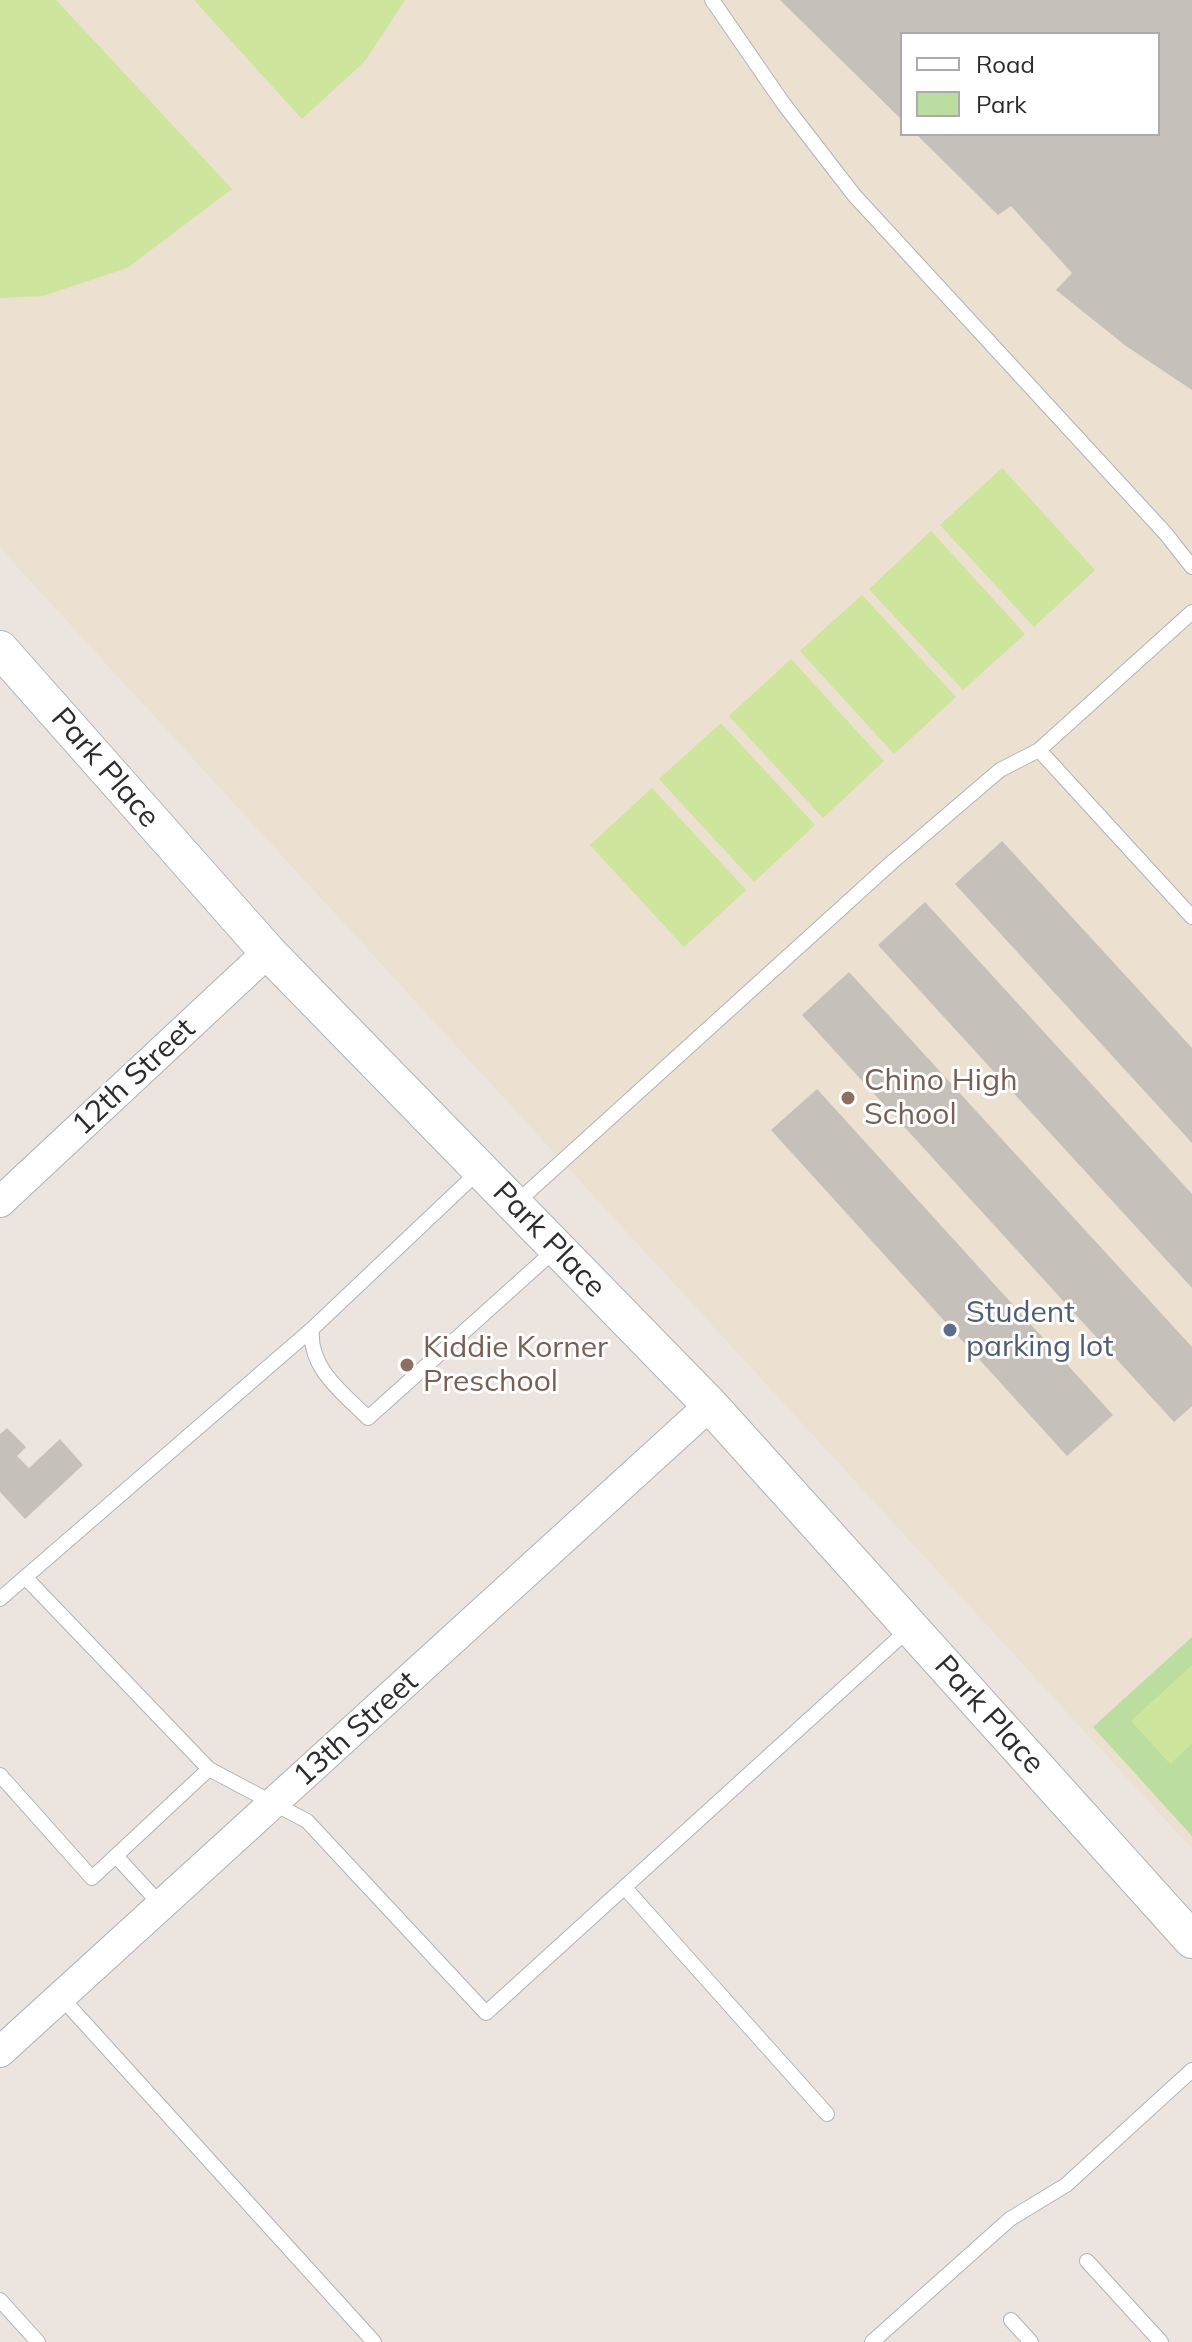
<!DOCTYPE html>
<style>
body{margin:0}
#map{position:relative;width:1192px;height:2342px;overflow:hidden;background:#ece5df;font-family:Mulish,sans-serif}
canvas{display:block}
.legend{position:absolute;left:900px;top:32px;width:260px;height:104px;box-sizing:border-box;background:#fff;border:2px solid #ababab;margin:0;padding:10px 14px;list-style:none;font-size:24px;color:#2c2c2c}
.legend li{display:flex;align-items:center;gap:16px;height:40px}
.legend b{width:40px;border:2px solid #ababab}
</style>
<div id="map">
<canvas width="1192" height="2342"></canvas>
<ul class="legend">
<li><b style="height:10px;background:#fff"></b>Road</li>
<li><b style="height:22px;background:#bbdea0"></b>Park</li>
</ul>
</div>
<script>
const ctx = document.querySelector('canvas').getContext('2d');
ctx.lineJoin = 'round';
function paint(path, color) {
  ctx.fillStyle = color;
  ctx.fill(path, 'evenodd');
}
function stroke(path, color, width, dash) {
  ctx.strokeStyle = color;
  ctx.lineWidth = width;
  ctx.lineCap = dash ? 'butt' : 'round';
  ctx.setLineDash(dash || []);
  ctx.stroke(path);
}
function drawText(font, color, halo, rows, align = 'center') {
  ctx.font = font + ' Mulish,sans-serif';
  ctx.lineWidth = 6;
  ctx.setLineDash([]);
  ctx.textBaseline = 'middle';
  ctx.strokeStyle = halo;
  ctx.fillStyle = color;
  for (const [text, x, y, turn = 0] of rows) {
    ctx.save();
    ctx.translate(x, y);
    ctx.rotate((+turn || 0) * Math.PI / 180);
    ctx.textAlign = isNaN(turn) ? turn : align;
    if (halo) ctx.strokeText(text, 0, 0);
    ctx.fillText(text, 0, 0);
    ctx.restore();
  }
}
paint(new Path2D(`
 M0 0H1192V1849L0 548ZM902 34H1158V134H902Z`), '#ece0d0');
paint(new Path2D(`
 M1192 1637V1836L1093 1727Z`), '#bbdea0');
paint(new Path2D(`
 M0 0H56L232 189 127 268 43 296 0 298Z
 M194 0H405L365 61 302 119Z
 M1002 468 1095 570 1034 627 940 525Z
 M931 531 1025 634 963 690 869 589Z
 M862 595 956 697 894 754 800 651Z
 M791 659 884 761 823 818 729 716Z
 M721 723 815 825 754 882 659 779Z
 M652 788 746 890 684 947 590 845Z
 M1192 1665V1744L1170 1764 1131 1721Z`), '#cde59d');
paint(new Path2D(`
 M780 0H1192V390L1126 346 1056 290 1072 273 1011 206 998 215 916 134H1158V34H902V120Z
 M1002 841 1192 1048V1143L955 884Z
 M925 902 1192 1194V1288L878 945Z
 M849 972 1192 1347V1406L1174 1422 802 1015Z
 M817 1089 1113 1415 1067 1456 771 1130Z
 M7 1428 26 1447 17 1456 29 1468 60 1439 83 1465 25 1519 0 1492V1434Z`), '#c5c0ba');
const service = new Path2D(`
 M712 0 783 103 854 195 1166 534 1192 567
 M1039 750 1192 612
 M516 1203 890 864 1000 770 1039 750 1192 917
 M312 1329C308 1368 343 1393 368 1418L556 1249
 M25 1577 209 1769 307 1821 486 2013 910 1628
 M0 1599 312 1329 480 1170
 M0 1775 92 1878 209 1769
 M116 1856 161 1905
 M626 1889 827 2114
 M60 1996 374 2342
 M1087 2261 1161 2342
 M0 2300 38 2342
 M1011 2320 1031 2342
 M872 2342 1010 2219 1066 2185 1192 2070`);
const minor = new Path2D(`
 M0 1202 268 952
 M0 2052 710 1405`);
const tertiary = new Path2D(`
 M0 649 268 952 710 1405 1192 1940`);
stroke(service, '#afb3bb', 16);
stroke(minor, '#afb3bb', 32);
stroke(tertiary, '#afb3bb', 38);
stroke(service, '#fff', 14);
stroke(minor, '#fff', 30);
stroke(tertiary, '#fff', 36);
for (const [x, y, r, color] of [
 [848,1098,8,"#8d6e63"],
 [950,1330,8,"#5c6f8a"],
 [407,1365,8,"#8d6e63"]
]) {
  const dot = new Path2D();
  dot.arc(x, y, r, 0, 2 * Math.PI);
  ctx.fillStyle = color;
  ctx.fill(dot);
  stroke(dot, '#fff', 3);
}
drawText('30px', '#2c2c2c', '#fff', [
 ["Park Place",105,768,49],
 ["12th Street",134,1077,-43],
 ["Park Place",549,1240,46],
 ["Park Place",989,1715,48],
 ["13th Street",356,1729,-42]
]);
drawText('30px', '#785e54', '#fff', [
 ["Chino High",864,1081],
 ["School",864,1115],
 ["Kiddie Korner",423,1348],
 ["Preschool",423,1382]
], 'left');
drawText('30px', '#4e5e75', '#fff', [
 ["Student",966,1313],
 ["parking lot",966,1347]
], 'left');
</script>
